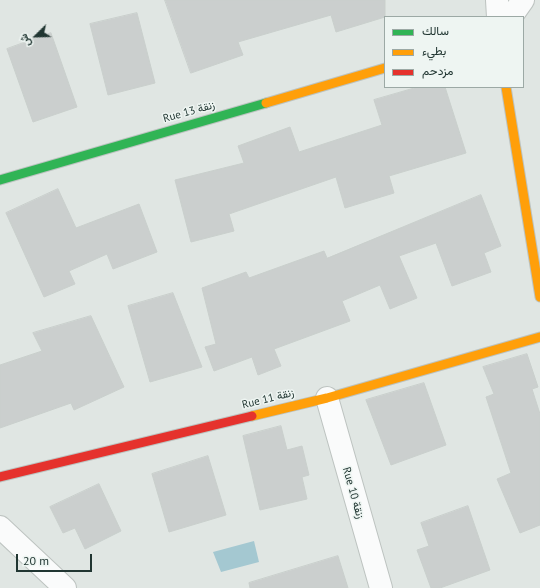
<!DOCTYPE html>
<meta charset="utf-8">
<style>
body{margin:0}
#map{position:relative;width:540px;height:588px;overflow:hidden;background:#e0e6e3;font-family:"PT Sans",Vazirmatn,sans-serif}
canvas{display:block}
.legend{position:absolute;left:384px;top:16px;width:140px;height:72px;box-sizing:border-box;background:#eef5f2;border:1px solid #9ca9a5;margin:0;padding:5px 7px;list-style:none;font-size:12px;color:#213632}
.legend li{display:flex;align-items:center;gap:8px;height:20px}
.legend b{width:20px;border:1px solid #9ca9a5}
.north{position:absolute;left:16px;top:16px;width:40px;height:40px;-webkit-text-stroke:3px #eef5f2;paint-order:stroke;rotate:247deg;font-size:11px;font-weight:700;line-height:16px;text-align:center;color:#213632}
.north::after{content:'';display:block;margin:auto;width:14px;height:18px;background:#213632;clip-path:polygon(50% 0,100% 100%,50% 72%,0 100%)}
.scale{position:absolute;left:16px;top:554px;width:76px;height:18px;box-sizing:border-box;border:2px solid #213632;border-top:0;padding-left:5px;font-size:12px;line-height:14px;white-space:nowrap;color:#213632;-webkit-text-stroke:3px #eef5f2;paint-order:stroke}
</style>
<div id="map">
<canvas width="540" height="588"></canvas>
<ul class="legend">
<li><b style="height:5px;background:#30b455"></b>سالك</li>
<li><b style="height:5px;background:#ff9f0a"></b>بطيء</li>
<li><b style="height:5px;background:#e5322d"></b>مزدحم</li>
</ul>
<div class="north">ش</div>
<div class="scale">20 m</div>
</div>
<script>
const ctx = document.querySelector('canvas').getContext('2d');
ctx.lineJoin = 'round';
function paint(path, color) {
  ctx.fillStyle = color;
  ctx.fill(path, 'evenodd');
}
function stroke(path, color, width, dash) {
  ctx.strokeStyle = color;
  ctx.lineWidth = width;
  ctx.lineCap = dash ? 'butt' : 'round';
  ctx.setLineDash(dash || []);
  ctx.stroke(path);
}
function drawText(font, color, halo, rows, align = 'center') {
  ctx.font = font + ' "PT Sans",Vazirmatn,sans-serif';
  ctx.lineWidth = 3;
  ctx.setLineDash([]);
  ctx.textBaseline = 'middle';
  ctx.strokeStyle = halo;
  ctx.fillStyle = color;
  for (const [text, x, y, turn = 0] of rows) {
    ctx.save();
    ctx.translate(x, y);
    ctx.rotate((+turn || 0) * Math.PI / 180);
    ctx.textAlign = isNaN(turn) ? turn : align;
    if (halo) ctx.strokeText(text, 0, 0);
    ctx.fillText(text, 0, 0);
    ctx.restore();
  }
}
paint(new Path2D(`
 M254 541 259 562 221 572 213 552Z`), '#a4c8d1');
const building = new Path2D(`
 M165 0H385V17L336 32 331 15 238 42 243 55 191 73Z
 M137 13 155 83 108 95 90 24Z
 M51 33 77 107 33 122 7 49Z
 M418 87H445L466 153 389 176 394 193 345 208 336 177 229 214 234 231 191 242 175 180 244 163 238 146 290 127 299 152 382 125 374 100Z
 M58 189 76 228 139 204 157 252 113 269 107 254 69 271 75 284 44 297 6 213Z
 M481 195 501 246 484 253 491 272 452 286 436 243 399 256 417 298 390 309 380 285 342 301 350 321 274 349 281 366 258 375 252 357 214 371 205 347 216 344 202 288 246 272 249 278 324 251 327 258Z
 M173 293 202 367 150 382 128 306Z
 M91 316 124 387 74 410 71 403 0 428V365L42 351 33 333Z
 M527 354 538 387 532 389 540 414V525L520 533 497 479 511 473 486 397 494 394 483 367Z
 M424 383 446 445 391 465 366 400Z
 M281 426 287 450 302 446 309 475 302 477 307 499 260 510 243 436Z
 M208 456 226 515 169 532 152 474Z
 M99 484 121 531 85 549 75 528 63 533 50 507Z
 M468 506 490 570 440 588H431L417 550 429 546 421 523Z
 M338 556 348 588H250L249 583Z`);
paint(building, '#cbcfce');
stroke(building, '#c9cfcc', 1);
const street = new Path2D(`
 M497 0 498 17
 M511 17 523 0
 M327 398 381 588
 M0 527 65 588`);
const fast = new Path2D(`
 M0 180 266 103`);
const slow = new Path2D(`
 M506 87 540 297
 M266 103 385 68
 M252 416 327 398 540 337`);
const jam = new Path2D(`
 M0 477 252 416`);
stroke(street, '#bdc3c0', 24);
stroke(fast, '#bcc3c0', 11);
stroke(slow, '#bcc3c0', 11);
stroke(jam, '#bcc3c0', 11);
stroke(street, '#fafbfb', 22);
stroke(fast, '#30b455', 9);
stroke(slow, '#ff9f0a', 9);
stroke(jam, '#e5322d', 9);
drawText('11px', '#213632', '#eef5f2', [
 ["Rue 13 زنقة",189,112,-16],
 ["Rue 11 زنقة",268,399,-14],
 ["Rue 10 زنقة",353,493,74]
]);
</script>
